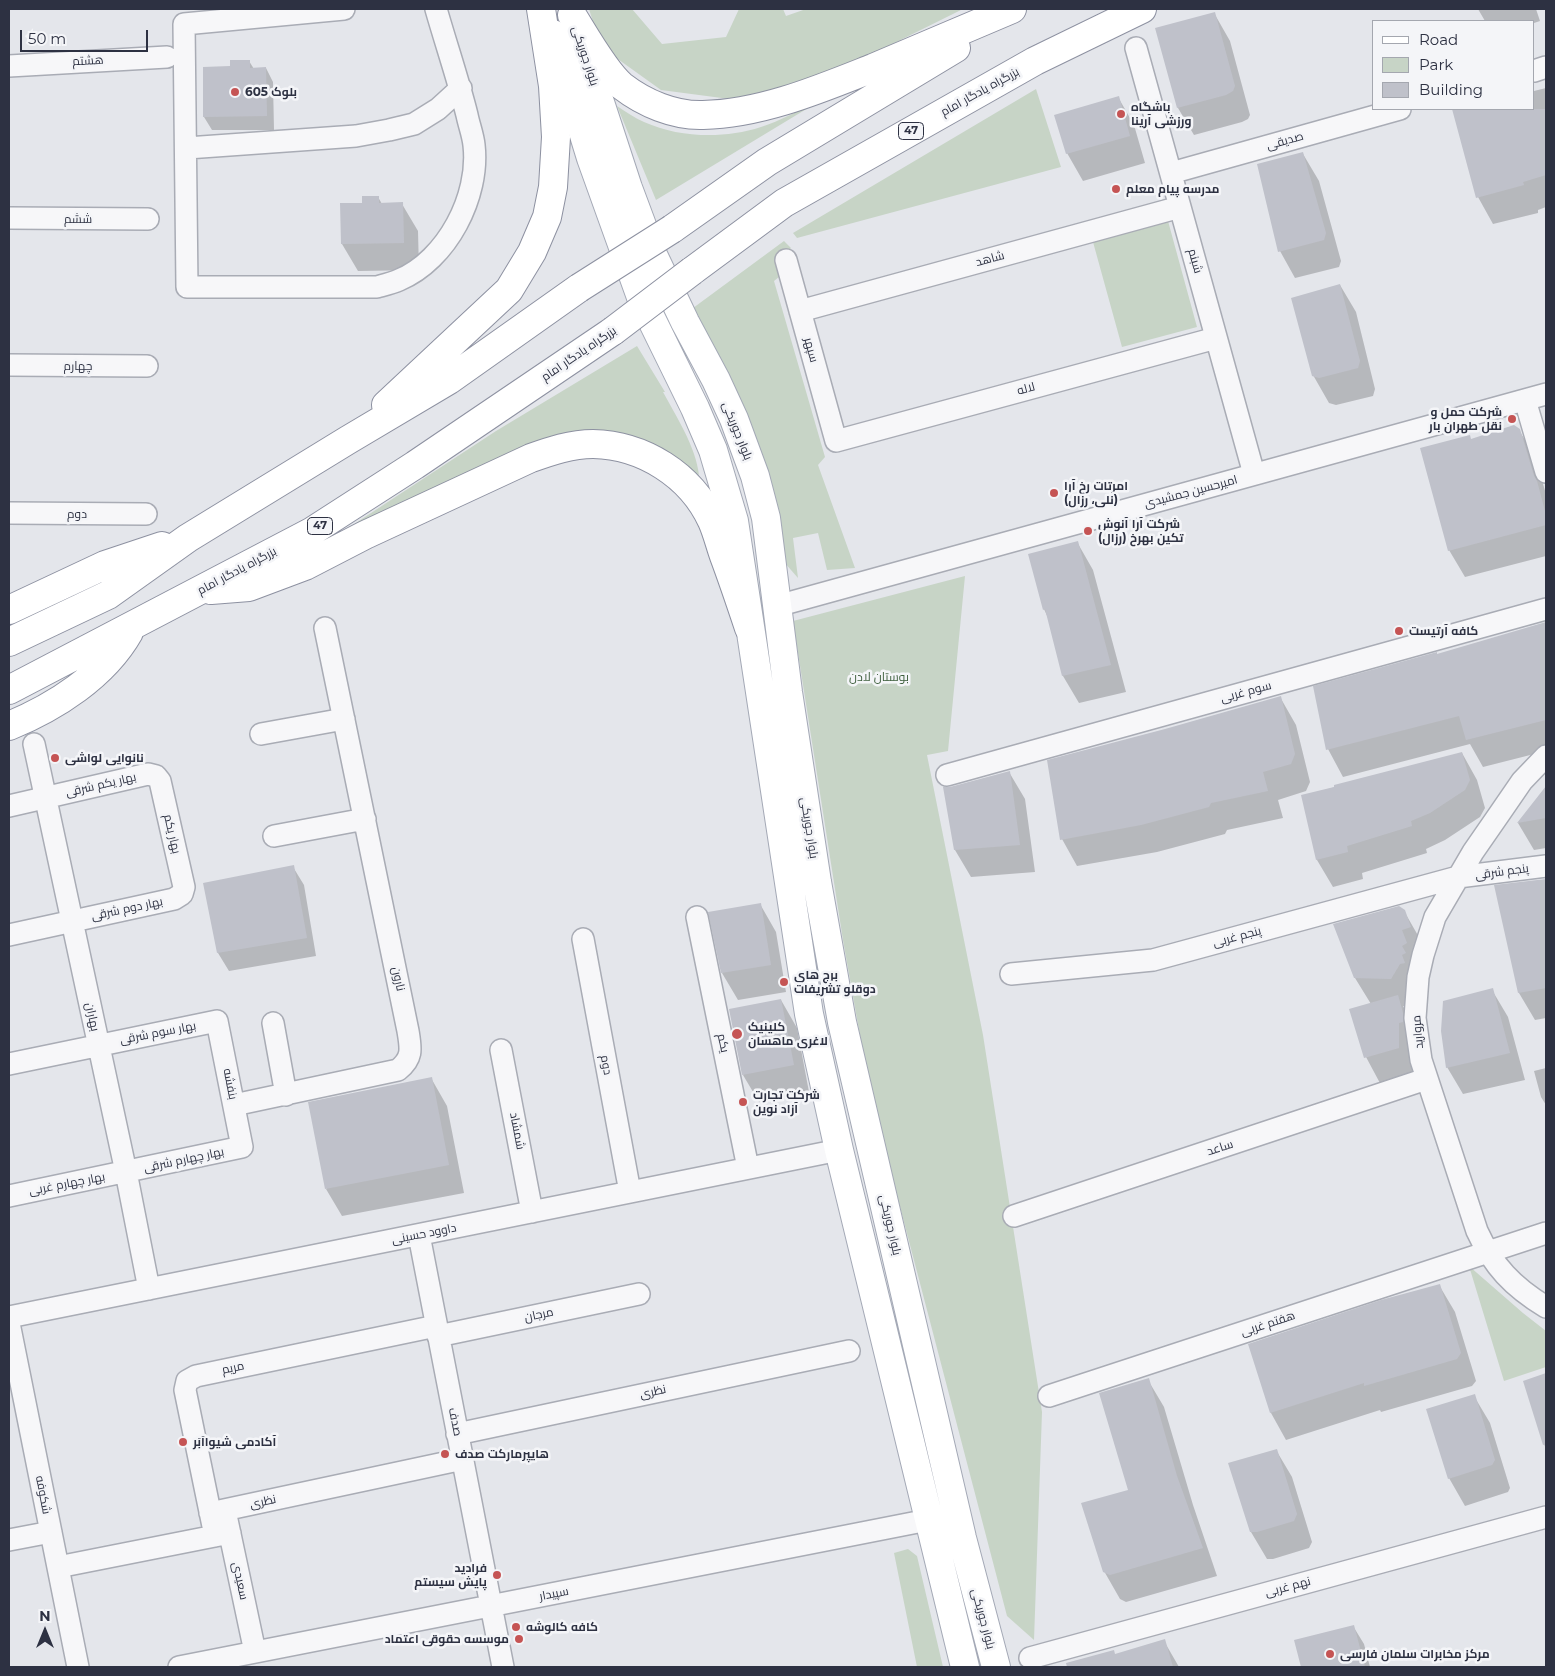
<!DOCTYPE html>
<meta charset="utf-8">
<style>
body{margin:0}
#map{position:relative;width:1555px;height:1676px;overflow:hidden;background:#e4e6eb;font-family:Montserrat,sans-serif}
canvas{display:block}
.frame{position:absolute;inset:0;border:10px solid #2d3142;pointer-events:none}
.legend{position:absolute;left:1372px;top:20px;width:162px;height:90px;box-sizing:border-box;background:#f4f5f8;border:1px solid #a4a7af;margin:0;padding:6px 9px;list-style:none;font-size:15px;color:#2d3142}
.legend li{display:flex;align-items:center;gap:10px;height:25px}
.legend b{width:25px;border:1px solid #a4a7af}
.north{position:absolute;left:20px;top:1606px;width:50px;height:50px;-webkit-text-stroke:4px #f4f5f8;paint-order:stroke;rotate:0deg;font-size:14px;font-weight:700;line-height:20px;text-align:center;color:#2d3142}
.north::after{content:'';display:block;margin:auto;width:18px;height:22px;background:#2d3142;clip-path:polygon(50% 0,100% 100%,50% 72%,0 100%)}
.scale{position:absolute;left:20px;top:30px;width:128px;height:22px;box-sizing:border-box;border:2px solid #2d3142;border-top:0;padding-left:6px;font-size:15px;line-height:18px;white-space:nowrap;color:#2d3142;-webkit-text-stroke:4px #f4f5f8;paint-order:stroke}
</style>
<div id="map">
<canvas width="1555" height="1676"></canvas>
<div class="frame"></div>
<ul class="legend">
<li><b style="height:6px;background:#fff"></b>Road</li>
<li><b style="height:14px;background:#c7d4c6"></b>Park</li>
<li><b style="height:14px;background:#bfc1ca"></b>Building</li>
</ul>
<div class="north">N</div>
<div class="scale">50 m</div>
</div>
<script>
const ctx = document.querySelector('canvas').getContext('2d');
ctx.lineJoin = 'round';
function paint(path, color) {
  ctx.fillStyle = color;
  ctx.fill(path, 'evenodd');
}
function stroke(path, color, width, dash) {
  ctx.strokeStyle = color;
  ctx.lineWidth = width;
  ctx.lineCap = dash ? 'butt' : 'round';
  ctx.setLineDash(dash || []);
  ctx.stroke(path);
}
function drawText(font, color, halo, rows, align = 'center') {
  ctx.font = font + ' Montserrat,Cairo,sans-serif';
  ctx.lineWidth = 5;
  ctx.setLineDash([]);
  ctx.textBaseline = 'middle';
  ctx.strokeStyle = halo;
  ctx.fillStyle = color;
  for (const [text, x, y, turn = 0] of rows) {
    ctx.save();
    ctx.translate(x, y);
    ctx.rotate((+turn || 0) * Math.PI / 180);
    ctx.textAlign = isNaN(turn) ? turn : align;
    if (halo) ctx.strokeText(text, 0, 0);
    ctx.fillText(text, 0, 0);
    ctx.restore();
  }
}
paint(new Path2D(`
 M589 9H632L662 44 726 37 739 9H783L786 16 806 9H963L836 72 737 100 661 90 601 47Z
 M1036 89 1061 167 797 238 793 233Z
 M818 102 656 200 617 106C626 112 635 118 644 122 680 138 724 139 761 127 780 121 799 110 818 102Z
 M1168 221 1197 327 1122 347 1093 242Z
 M784 241 791 248 782 260 785 272 774 281 825 457 818 465 855 568 827 570 818 533 793 538 798 578 784 562 769 476 759 446 744 410 689 311Z
 M637 346 665 392H663C676 416 696 447 699 475L661 453 617 439 307 555 496 431Z
 M965 576 948 751 927 755 983 1035 1042 1412 1034 1640 1007 1616 870 1092 843 940 793 621Z
 M1469 1266 1523 1313 1546 1331V1367L1504 1381Z
 M908 1549 917 1556 943 1667H917L894 1553Z`), '#c7d4c6');
paint(new Path2D(`
 M1478 9H1536L1540 21 1534 23V21H1485Z
 M1214 13 1230 41 1250 115 1248 119 1242 122 1194 135 1178 108 1157 29Z
 M249 61 254 69 266 68 273 82 274 130H212L204 117 231 68Z
 M1546 88V207L1538 210V213L1493 224 1478 197 1454 111 1464 109H1534V91Z
 M1118 97 1134 125 1145 163 1083 181 1067 153Z
 M1303 154 1319 181 1341 261 1339 267 1295 278 1280 251Z
 M378 197 382 204H402L418 231 419 270 358 271 342 244 363 204Z
 M1340 285 1356 312 1375 389 1373 396 1336 405 1329 403 1313 375Z
 M1519 430 1535 457 1546 494V556L1465 577 1449 550 1471 440Z
 M1077 542 1093 570 1126 692 1079 703 1063 676 1048 618 1044 609Z
 M1546 623V751L1483 767 1470 744 1343 777 1328 749 1437 656Z
 M1280 697 1296 725 1310 782 1306 791 1278 800 1283 818 1227 830 1225 834 1157 852 1077 866 1062 839Z
 M1462 753 1477 780 1485 808 1480 817 1445 840 1426 849 1427 853 1362 873 1363 879 1333 887 1317 860 1302 796Z
 M1009 772 1025 799 1035 872 971 877 955 850 950 788Z
 M1546 788V848L1534 850 1518 823Z
 M293 867 304 885 316 956 229 971 218 953 204 884Z
 M1546 880V1018L1535 1020 1519 993 1496 886Z
 M760 904 776 932 786 992 738 1000 722 973Z
 M1404 911 1420 939 1407 1006H1403L1413 1024 1414 1076 1381 1085 1366 1057 1371 1004 1355 978Z
 M1492 990 1508 1017 1525 1080 1463 1094 1447 1067Z
 M781 1000 797 1028 809 1092 759 1102 743 1075Z
 M1546 1068V1105L1541 1097 1534 1071Z
 M431 1078 447 1106 464 1193 342 1216 326 1189Z
 M1439 1285 1455 1312 1476 1381 1472 1386 1381 1412 1380 1410 1286 1440 1271 1413 1249 1345Z
 M1546 1375V1450L1525 1381Z
 M1148 1380 1164 1407 1193 1505 1217 1576 1126 1602 1120 1599 1104 1571 1129 1491Z
 M1474 1396 1490 1423 1510 1488 1508 1492 1465 1506 1449 1478Z
 M1276 1450 1292 1477 1312 1542 1309 1548 1273 1559H1267L1251 1532Z
 M1353 1626 1364 1644 1370 1667H1302L1296 1641Z
 M1164 1641 1179 1667H1068L1067 1664 1115 1655Z`), '#0003');
paint(new Path2D(`
 M1215 12 1235 86 1233 91 1226 95 1177 108 1155 28Z
 M230 60H250V68L266 67 267 116 203 117V67L230 66Z
 M1119 96 1130 136 1066 154 1054 115Z
 M1452 109H1546V175L1523 182 1524 185 1476 198Z
 M1303 152 1326 233 1324 240 1278 252 1257 164Z
 M362 196H379V203L403 202 404 243 341 244 340 203H362Z
 M1340 284 1360 361 1358 368 1319 378 1312 376 1291 298Z
 M1514 425 1520 429 1534 476 1537 481 1546 515V525L1448 551 1420 448 1470 435 1471 439Z
 M1078 541 1111 665 1062 676 1045 609 1043 610 1028 554Z
 M1546 622V720L1466 740 1459 716 1326 750 1313 686 1437 652V654Z
 M1281 696 1295 754 1291 764 1263 772 1268 791 1211 803 1209 807 1141 825 1060 840 1047 760 1165 729Z
 M1462 752 1470 780 1465 790 1430 813 1411 821 1412 826 1347 846 1348 852 1316 860 1301 795 1334 787V785Z
 M1010 771 1020 845 954 850 943 787H950Z
 M1546 786V818L1517 823Z
 M294 865 307 938 217 953 203 883Z
 M1546 879V988L1518 993 1494 885Z
 M761 903 771 965 721 973 708 912Z
 M1399 906 1405 910 1411 927 1402 930 1407 943 1402 946 1406 953 1402 955 1405 963 1400 964 1391 979 1354 978 1333 924Z
 M1493 988 1510 1053 1446 1068 1441 1031 1443 1001Z
 M1398 995 1403 1013V1022L1399 1023V1048L1364 1058 1349 1009Z
 M781 999 794 1065 742 1075 729 1009Z
 M432 1077 449 1165 325 1189 308 1102Z
 M1440 1284 1461 1353 1457 1359 1364 1386V1383L1270 1413 1248 1344 1381 1300Z
 M1546 1373V1444L1543 1445 1523 1381Z
 M1149 1378 1177 1476 1203 1548 1110 1575 1103 1572 1081 1503 1128 1490 1099 1393Z
 M1475 1394 1495 1460 1492 1465 1448 1479 1426 1409Z
 M1277 1449 1297 1514 1294 1521 1257 1532H1250L1228 1463Z
 M1354 1625 1365 1667H1301L1294 1640Z
 M1165 1639 1173 1667H1067L1066 1663 1114 1650 1115 1654Z`), '#bfc1ca');
const minor = new Path2D(`
 M344 9 184 24 187 287H377C384 285 392 283 399 280 447 260 480 196 474 145 473 135 469 125 467 115 458 79 446 44 436 9
 M1136 48 1254 474
 M9 66 167 57
 M1534 71 1546 67
 M187 148 356 136 389 130 414 124 438 109 461 88
 M1171 173 1400 109
 M9 218 148 219
 M786 260 836 441 1216 338
 M800 311 1180 207
 M9 365 147 366
 M1525 400 1546 472
 M9 513 146 514
 M777 606 1546 394
 M261 734 344 719
 M34 744 126 1172 149 1289
 M1546 756 1522 781 1500 813 1473 852 1435 917 1423 955 1418 977 1415 1018 1421 1060 1477 1231C1493 1266 1513 1287 1546 1307
 M947 775 1546 609
 M9 806 148 774 156 776 160 781 184 887 182 894 174 899 9 935
 M274 836 365 819
 M697 917 748 1168
 M583 939 630 1192
 M1011 974 1153 960 1458 877 1546 866
 M273 1023 286 1095
 M501 1050 532 1212
 M9 1064 217 1021 242 1147 9 1196
 M234 1105 398 1070C413 1058 411 1049 408 1031L325 628
 M1014 1216 1426 1079
 M419 1235 503 1667
 M9 1317 839 1150
 M9 1323 78 1667
 M438 1336 639 1294
 M1049 1396 1546 1233
 M457 1434 849 1351
 M210 1513 463 1459
 M227 1520 255 1652
 M215 1536 185 1390 187 1381 196 1376 436 1326
 M9 1540 51 1532
 M58 1567 230 1533
 M1030 1658 1546 1517
 M179 1667 928 1520`);
const major = new Path2D(`
 M577 32 628 188 653 255 685 322 716 380 734 419 755 476 766 518 788 692 817 882 842 1022 962 1538 996 1667
 M553 34 591 158 642 300 695 408 713 450 734 521 809 1014 839 1150 965 1667`);
const highway = new Path2D(`
 M572 15C584 34 605 72 622 86 644 103 674 116 703 115 761 114 820 89 873 68 919 48 966 29 1012 9
 M672 229 767 162 956 48
 M692 271 784 203 1035 61 1142 9
 M386 405 509 290 532 252 547 217 553 187 556 137 553 86 541 9
 M211 590 249 587 305 566 365 535 531 458C551 451 571 444 593 444 643 445 691 475 712 521 717 532 720 545 724 556 733 580 741 604 749 628
 M9 610 105 565 162 546
 M9 642 108 595 188 538 348 440 449 380 579 288
 M9 690 311 532 415 465 613 331
 M9 726C55 707 104 676 129 632`);
stroke(minor, '#a9acb5', 24);
stroke(major, '#a4a9b6', 30);
stroke(highway, '#8d91a1', 30);
stroke(minor, '#f7f7f9', 21);
stroke(major, '#fff', 28);
stroke(highway, '#fff', 28);
const highwayBridge = new Path2D(`
 M579 288 672 229
 M613 331 692 271`);
stroke(highwayBridge, '#8d91a1', 30, []);
stroke(highwayBridge, '#fff', 28);
for (const [x, y, r, color] of [
 [235,92,5,"#c55454"],
 [1121,114,5,"#c55454"],
 [1116,189,5,"#c55454"],
 [1512,419,5,"#c55454"],
 [1054,493,5,"#c55454"],
 [1088,531,5,"#c55454"],
 [1399,631,5,"#c55454"],
 [55,758,5,"#c55454"],
 [784,982,5,"#c55454"],
 [737,1034,6,"#c55454"],
 [743,1102,5,"#c55454"],
 [183,1442,5,"#c55454"],
 [445,1454,5,"#c55454"],
 [497,1575,5,"#c55454"],
 [516,1627,5,"#c55454"],
 [519,1639,5,"#c55454"],
 [1330,1654,5,"#c55454"]
]) {
  const dot = new Path2D();
  dot.arc(x, y, r, 0, 2 * Math.PI);
  ctx.fillStyle = color;
  ctx.fill(dot);
  stroke(dot, '#f4f5f8', 2);
}
for (const [x, y, w] of [
 [911,131,25],
 [320,526,25]
]) {
  const box = new Path2D();
  box.roundRect(x - w / 2, y - 8.5, w, 17, 4);
  ctx.fillStyle = '#f4f5f8';
  ctx.fill(box);
  stroke(box, '#2d3142', 1);
}
drawText('bold 11px', '#2d3142', null, [
 ["47",911,131],
 ["47",320,526]
]);
drawText('12px', '#2d3142', '#f4f5f8', [
 ["بلوار جوریکی",585,56,72],
 ["هشتم",88,61,-3],
 ["بزرگراه یادگار امام",980,92,-29],
 ["صدیقی",1285,141,-16],
 ["ششم",78,219],
 ["شاهد",990,259,-15],
 ["شبنم",1195,261,74],
 ["سپهر",811,350,75],
 ["بزرگراه یادگار امام",579,354,-34],
 ["چهارم",78,366],
 ["لاله",1026,389,-15],
 ["بلوار جوریکی",737,431,68],
 ["امیرحسین جمشیدی",1191,492,-15],
 ["دوم",77,514],
 ["بزرگراه یادگار امام",237,571,-28],
 ["سوم غربی",1246,692,-15],
 ["بهار یکم شرقی",101,785,-13],
 ["بلوار جوریکی",809,828,81],
 ["بهار یکم",172,834,77],
 ["پنجم شرقی",1502,872,-8],
 ["بهار دوم شرقی",127,909,-12],
 ["پنجم غربی",1237,937,-15],
 ["نارون",398,979,78],
 ["بهاران",92,1017,78],
 ["مروارید",1418,1032,-95],
 ["بهار سوم شرقی",158,1033,-11],
 ["یکم",723,1043,78],
 ["دوم",606,1065,80],
 ["بنفشه",230,1084,79],
 ["شمشاد",517,1131,79],
 ["ساعد",1220,1148,-18],
 ["بهار چهارم شرقی",184,1160,-12],
 ["بهار چهارم غربی",67,1184,-11],
 ["بلوار جوریکی",890,1225,77],
 ["داوود حسینی",424,1234,-11],
 ["مرجان",539,1315,-12],
 ["هفتم غربی",1268,1324,-18],
 ["مریم",233,1368,-12],
 ["نظری",653,1392,-12],
 ["صدف",455,1422,79],
 ["شکوفه",43,1495,79],
 ["نظری",263,1502,-12],
 ["سعیدی",240,1581,78],
 ["نهم غربی",1288,1587,-15],
 ["سپیدار",554,1594,-11],
 ["بلوار جوریکی",983,1619,75]
]);
drawText('bold 12px', '#2d3142', '#f4f5f8', [
 ["بلوک 605",245,92],
 ["باشگاه",1131,107],
 ["ورزشی آرینا",1131,121],
 ["مدرسه پیام معلم",1126,189],
 ["شرکت حمل و",1502,412,"right"],
 ["نقل طهران بار",1502,426,"right"],
 ["امرتات رخ آرا",1064,486],
 ["(نلی، رزال)",1064,500],
 ["شرکت آرا آنوش",1098,524],
 ["تکین بهرخ (رزال)",1098,538],
 ["کافه آرتیست",1409,631],
 ["نانوایی لواشی",65,758],
 ["برج های",794,975],
 ["دوقلو تشریفات",794,989],
 ["کلینیک",748,1027],
 ["لاغری ماهسان",748,1041],
 ["شرکت تجارت",753,1095],
 ["آزاد نوین",753,1109],
 ["آکادمی شیوااَبَر",193,1442],
 ["هایپرمارکت صدف",455,1454],
 ["فرادید",487,1568,"right"],
 ["پایش سیستم",487,1582,"right"],
 ["کافه کالوشه",526,1627],
 ["موسسه حقوقی اعتماد",509,1639,"right"],
 ["مرکز مخابرات سلمان فارسی",1340,1654]
], 'left');
drawText('12px', '#3c5d3b', '#f4f5f8', [
 ["بوستان لادن",879,677]
]);
</script>
